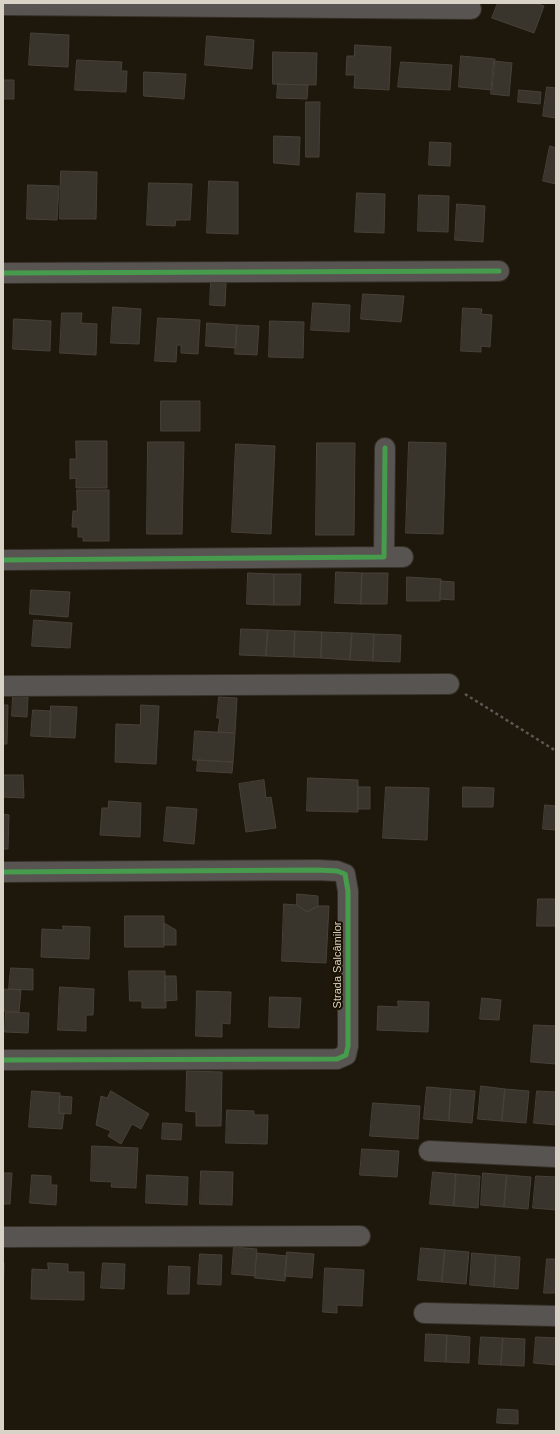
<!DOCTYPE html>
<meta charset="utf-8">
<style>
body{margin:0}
#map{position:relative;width:559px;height:1434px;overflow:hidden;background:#1d170c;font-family:Helvetica,sans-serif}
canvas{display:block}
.frame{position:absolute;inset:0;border:4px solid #d9d2c6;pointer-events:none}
</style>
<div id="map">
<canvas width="559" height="1434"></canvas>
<div class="frame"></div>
</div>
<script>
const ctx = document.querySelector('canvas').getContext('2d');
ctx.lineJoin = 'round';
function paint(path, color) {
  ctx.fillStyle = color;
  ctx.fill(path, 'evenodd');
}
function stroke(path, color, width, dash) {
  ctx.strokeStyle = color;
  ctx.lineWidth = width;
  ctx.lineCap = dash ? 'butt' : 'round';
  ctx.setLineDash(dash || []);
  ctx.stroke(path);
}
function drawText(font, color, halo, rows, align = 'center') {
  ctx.font = font + ' Helvetica,sans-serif';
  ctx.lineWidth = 4;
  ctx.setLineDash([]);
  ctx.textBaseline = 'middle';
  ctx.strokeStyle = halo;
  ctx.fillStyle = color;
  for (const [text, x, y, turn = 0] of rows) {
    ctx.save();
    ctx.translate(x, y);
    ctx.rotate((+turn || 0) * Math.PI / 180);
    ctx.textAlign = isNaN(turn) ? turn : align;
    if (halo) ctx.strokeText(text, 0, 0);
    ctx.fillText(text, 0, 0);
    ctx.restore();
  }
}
const building = new Path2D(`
 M498 3H535L544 6 534 33 492 18Z
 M31 33 69 35 68 67 29 65Z
 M207 36 254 40 252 69 205 65Z
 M355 45 391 47 389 90 354 88 355 75H346L347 56H354Z
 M273 52 317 53 316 85 273 84Z
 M461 56 495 59 492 90 459 87Z
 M77 60 122 62 121 71H127L126 92 75 90Z
 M494 61 512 63 509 96 491 94Z
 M401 62 452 65 450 90 398 87Z
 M144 72 186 74 184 99 144 96Z
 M3 80H14V99H3Z
 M278 84 308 85 307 99 277 98Z
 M547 87 556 88V118L543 116Z
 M519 90 541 92 540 104 518 102Z
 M306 102H320L319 157H306Z
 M274 136 300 137 299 165 274 163Z
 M430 142 451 143 450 166 429 165Z
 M550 146 556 148V184L543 181Z
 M61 171 97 172 96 219H60Z
 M209 181 238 182V234L207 233Z
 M149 183 192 184 190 220H176L175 226 147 225Z
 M28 185 59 186 57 220 27 219Z
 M357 193 385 194 384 233 355 232Z
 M419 195 449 196 448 232 418 231Z
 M457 204 485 206 483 242 455 240Z
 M211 282 226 283 225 306 210 305Z
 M363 294 404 296 401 322 361 319Z
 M313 303 350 305 349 332 311 330Z
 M113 307 141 309 139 344 111 343Z
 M463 308 482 309 481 314 492 315 490 347 481 346V352L461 351Z
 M62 313H82L81 323 97 324 96 355 60 353Z
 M158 318 200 320 198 354 181 353V345H177L176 362 155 361Z
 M14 319 51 321 50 351 13 349Z
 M270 321 304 322 303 358 269 357Z
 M207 323 237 325 236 348 206 346Z
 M237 325 259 326 257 355 235 354Z
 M161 401H200V431H161Z
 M76 441H107V488H76V478L70 479V459H76Z
 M148 442H184L182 534H147Z
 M409 442 446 443 443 534 406 533Z
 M317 443H355L354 535H316Z
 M236 444 275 446 271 534 232 532Z
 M77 490H109V541H83V537H78V527H72L73 511H77Z
 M336 572 362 573 361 604 335 603Z
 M248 573 274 574V605L247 604Z
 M362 573H388L387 604H361Z
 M274 574H301L300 605H274Z
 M407 577 441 579 440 601H407Z
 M441 581 454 582V600L440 599Z
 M31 590 70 592 68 617 30 614Z
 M34 620 72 623 70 648 32 646Z
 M241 629 268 630 266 656 240 655Z
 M268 630 295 631 294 657 266 656Z
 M295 631 322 632 321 658 294 657Z
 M322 632 352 633 350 660 321 658Z
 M352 633 374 634 373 661 350 660Z
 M374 634 401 635 400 662 373 661Z
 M13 696 28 697 27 717 12 716Z
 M219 697 237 698 235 733 218 732 220 718H217Z
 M3 705H8L7 744H3Z
 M141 705 159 706 156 764 115 762 116 724 140 725Z
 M51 706 77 707 75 738 50 737Z
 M33 710 51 711 50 737 31 736Z
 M195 731 235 733 233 762 193 760Z
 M198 760 233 762 232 773 197 771Z
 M3 775H23L24 798 3 797Z
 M308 778 358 780V812L307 811Z
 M264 780 266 798 271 797 276 828 246 832 239 784Z
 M358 787H370V809H358Z
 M386 787 429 788 427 840 383 838Z
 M463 787 494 788 493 807H463Z
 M109 801 141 803 140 837 100 835 102 808H108Z
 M545 805 556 806V830L543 829Z
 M167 807 197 809 194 844 164 841Z
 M3 814 9 815 8 849H3Z
 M297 894 318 896V906L307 912 297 905Z
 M538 899H556V926H537Z
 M284 904 297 905 307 912 318 906H329L326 963 282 961Z
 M125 916H164V947H125Z
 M164 923 176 930V945H164Z
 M63 926 90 927 89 959 41 957 42 929 63 930Z
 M11 968 33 969V990L9 989Z
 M129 971H165L166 1008H142V1001H130Z
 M165 976H176L177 1000 165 1001Z
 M60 987 94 989 93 1015H86V1031L58 1030Z
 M3 989 21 990 19 1012 3 1011Z
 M197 991 231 992 230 1024 222 1023V1037L196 1036Z
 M270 997 301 998 299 1028 269 1027Z
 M482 998 501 1000 499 1020 480 1019Z
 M398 1001 429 1002 428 1032 377 1030 378 1006 398 1007Z
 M6 1012 29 1013 28 1033 5 1032Z
 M534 1025 556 1026V1064L531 1062Z
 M187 1071 222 1072 221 1126H196V1112L186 1111Z
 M481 1086 505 1089 502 1121 478 1119Z
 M427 1087 451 1089 449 1121 424 1119Z
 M451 1089 475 1091 472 1123 449 1121Z
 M505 1089 529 1091 526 1123 502 1121Z
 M32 1091 60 1093 59 1113 64 1114 62 1129 29 1127Z
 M111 1091 149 1114 141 1129 132 1124 121 1144 108 1136 111 1131 96 1125 101 1096 107 1098Z
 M537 1091 556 1092V1125L534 1123Z
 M60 1096 72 1097 71 1114 59 1113Z
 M373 1103 420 1106 418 1139 370 1136Z
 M227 1110 254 1111V1115H268L267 1144 226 1143Z
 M163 1123 182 1124 181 1140 162 1139Z
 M92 1146 138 1148 136 1188 111 1187 112 1182 91 1181Z
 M362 1149 399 1151 397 1177 360 1175Z
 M201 1171 233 1172 232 1205 200 1204Z
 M433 1172 456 1174 454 1206 430 1204Z
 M3 1173H12L10 1204H3Z
 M483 1173 507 1175 504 1207 481 1205Z
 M456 1174 480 1176 478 1208 454 1206Z
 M32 1175 51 1176V1185H57L56 1205 30 1203Z
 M147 1175 188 1177 187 1205 146 1203Z
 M507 1175 531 1177 528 1209 504 1207Z
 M536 1176 556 1177V1210L533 1208Z
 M234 1247 257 1249 255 1276 232 1274Z
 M421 1248 445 1250 442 1282 418 1280Z
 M445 1250 469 1252 466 1284 442 1282Z
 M287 1252 314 1254 312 1278 285 1276Z
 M257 1253 287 1256 285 1281 255 1278Z
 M472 1253 496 1255 494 1287 470 1285Z
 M200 1254 222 1255 221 1285 198 1284Z
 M496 1255 520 1257 518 1289 494 1287Z
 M547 1259H556V1293H544Z
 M3 1263H4L3 1308Z
 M48 1263 68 1264V1272H84V1300L31 1299 32 1269 48 1270Z
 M103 1263 125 1264 124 1289 101 1288Z
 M169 1266 190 1267 189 1294H168Z
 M325 1268 364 1270 362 1306 337 1305V1313L323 1312Z
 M426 1334 447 1335 446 1362 425 1361Z
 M447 1335 470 1337 469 1363 446 1362Z
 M481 1337 503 1338 501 1365 479 1364Z
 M536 1337 556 1338V1365L534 1363Z
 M503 1338 525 1339 524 1366 501 1365Z
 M498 1409 518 1410V1424L497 1423Z`);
paint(building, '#3a352c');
stroke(building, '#474139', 1);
const street = new Path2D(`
 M3 5 471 9
 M3 273 499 271
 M384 557H403
 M3 560 384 557 385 448
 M3 686 449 684
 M3 872 317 870 337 871 345 874 348 891V1046L346 1055 337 1059 3 1060
 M429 1151 556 1157
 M3 1237 360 1236
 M424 1313 556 1316`);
stroke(street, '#363028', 22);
stroke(new Path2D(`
 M465 694 556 751`), '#5b5752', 2.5, [3, 3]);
stroke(street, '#585451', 20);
stroke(new Path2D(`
 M3 273 499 271
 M3 560 384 557 385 448
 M3 872 317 870 337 871 345 874 348 891V1046L346 1055 337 1059 3 1060`), '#469c4c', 5);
drawText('11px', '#d9d2c6', '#1a1000', [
 ["Strada Salcâmilor",338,965,-90]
]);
</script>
